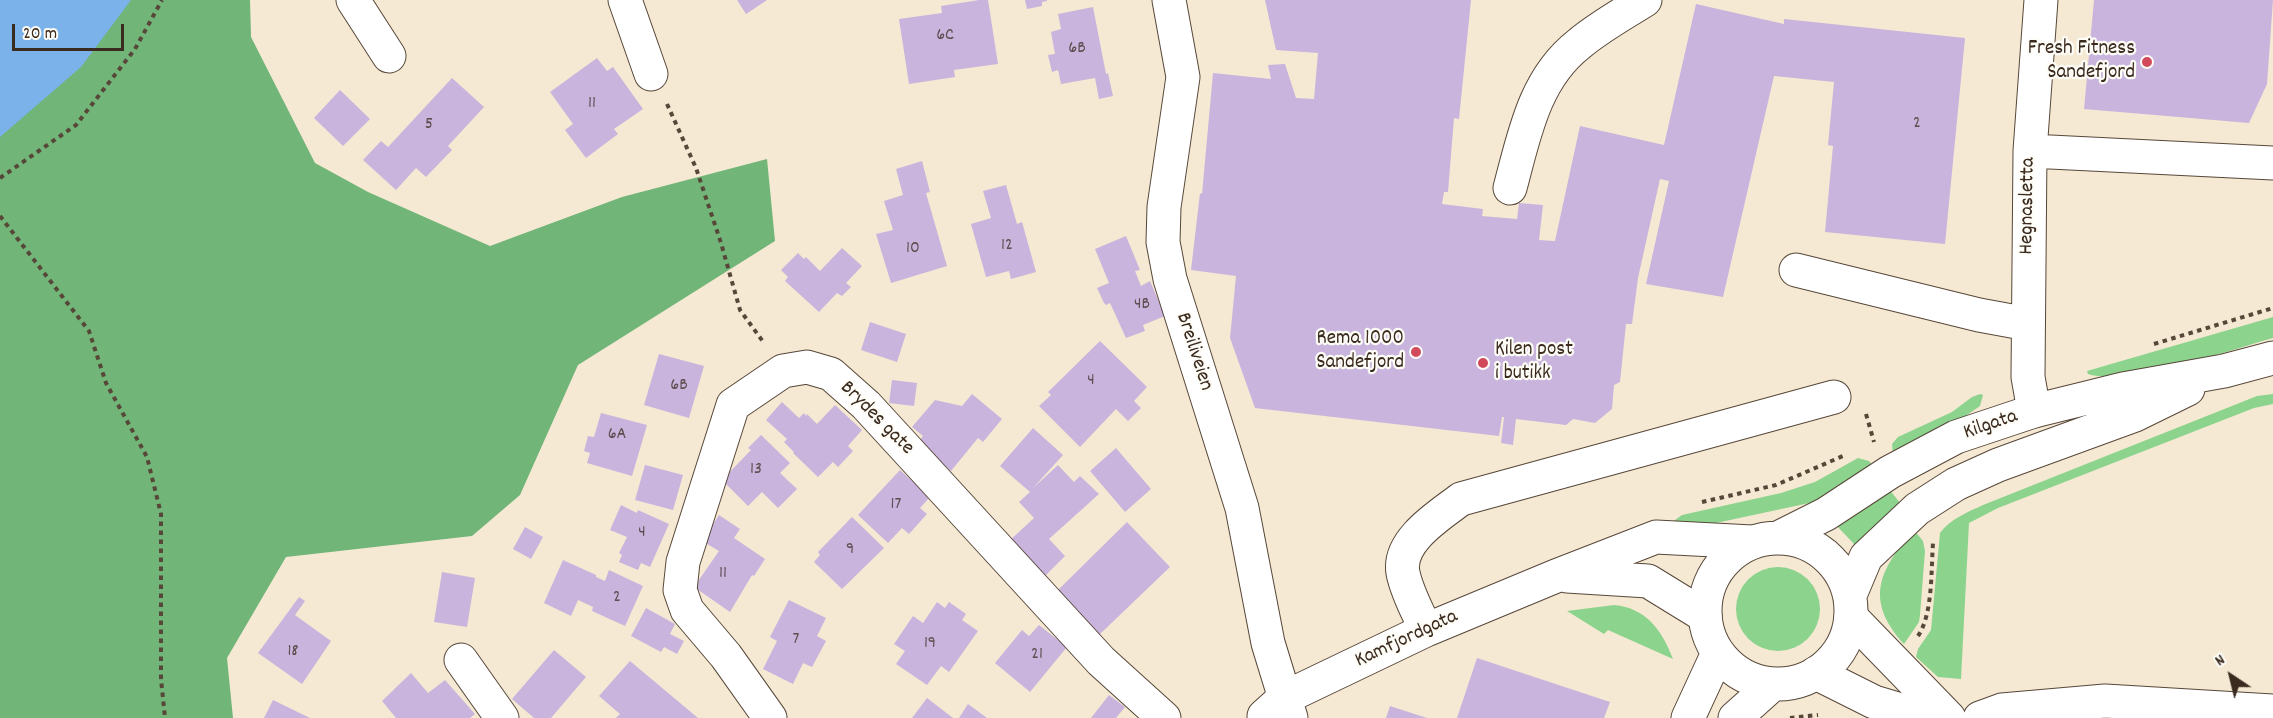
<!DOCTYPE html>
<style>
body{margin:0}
#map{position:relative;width:2273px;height:718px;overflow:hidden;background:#f5e9d3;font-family:Dekko,sans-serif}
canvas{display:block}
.north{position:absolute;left:2201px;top:646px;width:60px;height:60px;-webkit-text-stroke:4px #fdfcf7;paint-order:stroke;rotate:325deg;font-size:16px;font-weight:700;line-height:24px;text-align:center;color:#3b2a1e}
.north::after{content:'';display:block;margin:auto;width:21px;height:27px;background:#3b2a1e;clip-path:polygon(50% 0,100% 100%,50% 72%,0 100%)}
.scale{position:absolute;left:12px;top:24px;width:112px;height:27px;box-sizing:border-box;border:3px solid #3b2a1e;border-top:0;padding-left:8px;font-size:18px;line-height:21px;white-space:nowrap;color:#3b2a1e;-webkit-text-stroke:4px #fdfcf7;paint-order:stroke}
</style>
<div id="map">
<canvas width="2273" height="718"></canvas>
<div class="north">N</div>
<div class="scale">20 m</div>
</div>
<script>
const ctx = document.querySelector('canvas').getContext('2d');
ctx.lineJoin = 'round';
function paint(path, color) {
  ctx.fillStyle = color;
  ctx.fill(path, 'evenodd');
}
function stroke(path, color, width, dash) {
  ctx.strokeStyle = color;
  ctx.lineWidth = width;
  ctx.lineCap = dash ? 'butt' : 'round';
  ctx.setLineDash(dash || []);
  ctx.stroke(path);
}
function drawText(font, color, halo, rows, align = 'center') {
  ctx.font = font + ' Dekko,sans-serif';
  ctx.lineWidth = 4.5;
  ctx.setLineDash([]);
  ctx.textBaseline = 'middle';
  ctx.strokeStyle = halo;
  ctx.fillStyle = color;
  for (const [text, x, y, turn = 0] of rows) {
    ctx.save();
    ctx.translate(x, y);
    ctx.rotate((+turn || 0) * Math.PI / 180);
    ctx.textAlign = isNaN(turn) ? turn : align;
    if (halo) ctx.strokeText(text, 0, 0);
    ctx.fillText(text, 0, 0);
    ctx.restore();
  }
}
paint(new Path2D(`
 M2273 317V338L2266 340C2224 352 2128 386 2088 374L2087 371Z
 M1980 394 1983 395 1980 406 1951 426 1893 454 1892 444 1898 437 1952 412 1972 397Z
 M2273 394V404L2254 408 1998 508 1969 523 1961 679 1938 677 1916 657 1918 649 1931 630 1940 533C1950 519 1968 512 1983 505L2257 396Z
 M1858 458 1869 461 1873 466 1814 502 1716 523 1694 524 1671 523 1682 515 1781 493 1815 482Z
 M1889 489 1900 503 1857 545 1854 544 1836 525Z
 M1914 530 1923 541 1925 551 1920 615 1919 622 1904 644C1864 600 1879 570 1914 530Z
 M1736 609a42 42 0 1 1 84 0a42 42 0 1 1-84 0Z
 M1614 605C1646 608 1662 630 1673 659L1608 630 1604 634 1567 611Z`), '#8cd38d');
paint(new Path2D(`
 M0 0H250L251 37 315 163 368 192 490 246 622 197 767 159 775 241 578 365 520 495 472 536 286 557 227 658 233 718H0Z`), '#71b578');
paint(new Path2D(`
 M0 0H131L81 67 0 137Z`), '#7ab2e9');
paint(new Path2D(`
 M737 0H767L746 14Z
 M979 0H988L998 64 954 70 955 77 909 84 899 19 942 13 941 6Z
 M1025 0H1047V1L1042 2V6L1027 9Z
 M1265 0H1471L1459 119 1454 118 1448 192H1444L1442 204 1483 209 1482 216 1517 219 1519 203 1543 205 1539 240 1555 241 1580 126 1664 145 1696 4 1784 24V19L1965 38 1945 244 1825 232 1833 146 1828 145 1834 82 1774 76 1723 297 1646 284 1669 181 1660 179 1638 278 1632 324H1626L1620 382 1614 385 1612 409 1595 423 1573 419 1566 425 1516 419 1513 445 1501 443 1504 417H1502L1499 436 1255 408 1230 338 1236 276 1191 270 1200 193 1202 194 1213 73 1271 79 1268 65 1285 64 1296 98 1314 99 1318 53 1276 50Z
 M2094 0H2273L2267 84 2249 123 2084 109Z
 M1093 7 1106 74 1108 73 1113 96 1099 99 1095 78 1061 84 1058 70 1052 72 1048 55 1055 54 1051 32 1061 29 1058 14Z
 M597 58 607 71 613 67 643 109 614 129 618 134 586 158 565 130 573 124 550 92Z
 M452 78 484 107 448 146 452 150 426 177 416 168 396 190 363 160 381 141 388 147Z
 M340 90 370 119 343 146 314 118Z
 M922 161 930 192 926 193 947 266 891 283 876 234 893 230 884 201 903 195 896 169Z
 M1006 185 1017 224 1022 222 1036 272 1011 279 1009 271 986 277 971 224 991 218 983 191Z
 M1126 236 1140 270 1135 271 1141 286 1150 281 1165 316 1143 325 1145 331 1126 338 1110 303 1106 305 1104 303 1097 288 1109 283 1095 249Z
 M842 248 862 266 846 283 851 287 842 296 837 293 819 312 785 281 788 277 781 270 798 253 804 259 806 257 820 271Z
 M870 322 906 334 897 362 861 350Z
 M1100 341 1147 387 1134 401 1141 408 1128 421 1116 409 1080 447 1039 406 1051 395 1048 392Z
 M659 354 704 366 689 418 644 405Z
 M892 380 917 383 914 406 889 403Z
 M972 394 1002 419 983 442 978 438 951 471 918 443 923 436 912 427 935 400 962 406Z
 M782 402 799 418 804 413 806 416 807 414 817 424 835 405 862 430 848 446 853 451 838 467 833 462 818 477 793 453 794 452 784 442 787 439 766 420Z
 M601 413 647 425 632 476 587 463 590 453 584 451 588 436 594 437Z
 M1033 428 1063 455 1033 488 1058 465 1074 482 1080 476 1099 494 1049 539 1065 556 1044 577 1008 542 1034 518 1019 502 1030 492 1000 466Z
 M761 435 790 463 780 473 797 489 778 508 762 492 748 506 722 480 751 450 748 448Z
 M1116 448 1151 489 1125 512 1090 471Z
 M645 465 683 475 673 510 635 500Z
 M900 470 930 497 920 508 927 514 909 534 902 528 888 543 858 515Z
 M621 505 637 513 638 510 669 524 650 567 641 563 638 570 619 562 622 555 619 553 627 537 610 530Z
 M719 515 740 529 734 538 765 559 754 576 752 575 730 612 694 587 719 551 702 541Z
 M852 517 884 548 842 589 814 562 820 555 818 552Z
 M1127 522 1170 567 1098 636 1056 592Z
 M525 527 543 537 531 559 513 549Z
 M563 560 596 575V577L605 581 609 570 643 586 625 626 592 611 593 607 578 600 571 616 544 603Z
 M442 572 475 578 467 627 434 622Z
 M299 597 305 601 295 615 331 641 302 684 258 653Z
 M789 600 826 618 817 636 826 641 812 667 803 663 793 684 763 669 777 641 770 637Z
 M937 602 945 608 949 602 966 614 962 620 978 631 949 672 941 666 927 685 896 664 905 651 894 644 913 616 923 623Z
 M646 608 675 624 670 634 684 641 677 654 664 647 661 652 631 636Z
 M1039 625 1067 647 1030 692 995 663 1022 630 1029 636Z
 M554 650 586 677 551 718H534L512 699Z
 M1477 658 1610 702 1604 718H1457Z
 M630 661 698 718H616L620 714 599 696Z
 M411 673 428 693 445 680 475 714 470 718H396L382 701Z
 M1109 695 1125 707 1116 718H1091Z
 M927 698 953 718H912Z
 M273 700 310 718H264Z
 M968 704 987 718H959Z
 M1390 706 1427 718H1386Z`), '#c9b4dd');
const minor = new Path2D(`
 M353 0 389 56
 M625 0 651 74
 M1169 0 1183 77 1164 207 1163 242 1170 279 1242 508 1268 643 1291 718
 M2030 151 2273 163
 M1510 188C1524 136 1534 79 1579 44 1599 27 1623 14 1645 0
 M1796 270 1979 315 2028 324
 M2034 411 2028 377 2030 151 2041 0
 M1567 576 1648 581 1705 616
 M1851 617 1949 718
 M1426 630C1418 612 1407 593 1403 573 1397 541 1440 515 1461 499L1834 397
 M461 660 502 718
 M1816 673 1874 702 1928 718
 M1264 716 1284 698 1426 630 1556 576 1656 537 1752 542
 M770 718 726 656 687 610 680 590 683 562 733 405 783 371 807 367 831 374 866 405 1101 661 1164 718
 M1980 718 2002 710 2105 701 2273 711`);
const major = new Path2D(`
 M1778 538 1826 514 1890 472 1956 437 2034 411 2123 389 2224 371 2273 358
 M1705 611a73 73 0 1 1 146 0a73 73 0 1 1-146 0Z
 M1850 595 1866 557 1917 509 1956 484 1998 465 2135 415 2188 389
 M1688 718 1718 653
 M1735 718 1773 684`);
stroke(minor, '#574739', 35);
stroke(major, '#574739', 35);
stroke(new Path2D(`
 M667 104 696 168 721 243 740 310 764 343
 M0 178 76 125 135 49 162 0
 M0 216 89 331 106 383 147 457 161 514V679L165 718
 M2154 344 2273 308
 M1866 414 1874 442
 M1702 502 1776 485 1843 456
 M1918 636C1933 614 1931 570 1933 543
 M1790 718 1818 715`), '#574739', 4, [4.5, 4.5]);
stroke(minor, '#fff', 33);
stroke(major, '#fff', 33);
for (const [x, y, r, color] of [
 [2147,62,6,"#d1495b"],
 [1416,352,6,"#d1495b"],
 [1483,363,6,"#d1495b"]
]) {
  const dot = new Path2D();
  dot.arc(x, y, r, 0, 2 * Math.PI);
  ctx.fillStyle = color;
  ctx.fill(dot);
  stroke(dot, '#fdfcf7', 2);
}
drawText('18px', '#5e4c4e', null, [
 ["6C",945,37],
 ["6B",1077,50],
 ["11",592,105],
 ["2",1917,125],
 ["5",429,126],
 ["12",1007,247],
 ["10",913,250],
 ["4B",1142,306],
 ["4",1091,382],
 ["6B",679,387],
 ["6A",617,436],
 ["13",756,471],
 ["17",896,506],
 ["4",642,534],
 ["9",850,551],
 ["11",723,575],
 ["2",617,599],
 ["7",796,641],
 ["19",930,645],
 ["18",293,653],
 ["21",1037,656]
]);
drawText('21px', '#3b2a1e', '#fdfcf7', [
 ["Fresh Fitness",2135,50],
 ["Sandefjord",2135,74],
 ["Rema 1000",1404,340],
 ["Sandefjord",1404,364],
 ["Kilen post",1495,351,"left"],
 ["i butikk",1495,375,"left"]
], 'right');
drawText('21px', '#3b2a1e', '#fdfcf7', [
 ["Hegnasletta",2029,206,-89],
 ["Breiliveien",1193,352,72],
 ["Brydes gate",876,419,45],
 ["Kilgata",1991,426,-19],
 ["Kamfjordgata",1407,640,-25]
]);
</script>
